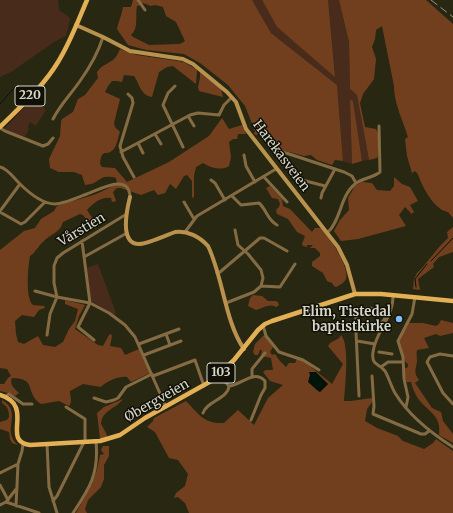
<!DOCTYPE html>
<meta charset="utf-8">
<style>
body{margin:0}
canvas{display:block;background:#282712}
</style>
<canvas width="453" height="513"></canvas>
<script>
const ctx = document.querySelector('canvas').getContext('2d');
ctx.lineJoin = 'round';
function paint(path, color) {
  ctx.fillStyle = color;
  ctx.fill(path, 'evenodd');
}
function stroke(path, color, width, dash) {
  ctx.strokeStyle = color;
  ctx.lineWidth = width;
  ctx.lineCap = dash ? 'butt' : 'round';
  ctx.setLineDash(dash || []);
  ctx.stroke(path);
}
function drawText(font, color, halo, rows, align = 'center') {
  ctx.font = font + ' Merriweather,serif';
  ctx.lineWidth = 3;
  ctx.setLineDash([]);
  ctx.textBaseline = 'middle';
  ctx.strokeStyle = halo;
  ctx.fillStyle = color;
  for (const [text, x, y, turn = 0] of rows) {
    ctx.save();
    ctx.translate(x, y);
    ctx.rotate((+turn || 0) * Math.PI / 180);
    ctx.textAlign = isNaN(turn) ? turn : align;
    if (halo) ctx.strokeText(text, 0, 0);
    ctx.fillText(text, 0, 0);
    ctx.restore();
  }
}
paint(new Path2D(`
 M0 0H58L59 10 70 18 68 29 66 36 54 42 11 72 0 77Z
 M252 0H262L277 27 335 76 328 0H339L349 42 350 89 357 95 369 160 362 161 353 101H350L352 164 343 161 337 85 271 33Z
 M33 98 46 110 36 126 30 122 28 126 29 129 25 137 4 129Z
 M98 264 116 313 114 315 91 301 87 268Z`), '#482b1a');
paint(new Path2D(`
 M133 0H252L271 33 337 85 343 161 335 160 332 165 317 160 311 155 304 156 275 148 272 144 271 139 262 133 256 135 254 134 255 131 245 106 228 85 200 63 184 54 146 50 128 45 117 29C118 22 122 15 123 7H131ZM143 3 151 6 155 5 163 7 166 16 176 22 185 41 180 44 149 45 133 37 131 35C139 28 135 17 137 6L141 5Z
 M262 0H328L335 77 277 27Z
 M339 0H426L453 24V218L448 212C436 210 426 193 421 182 419 178 419 174 415 171L412 173 407 156 405 139 408 137C403 120 394 104 394 86L382 26 376 30 375 39 372 47 376 59 374 79 363 94 360 103 365 127 376 129 378 133V156L377 158 369 160 357 95 350 89 349 42Z
 M120 49 137 55 184 62 197 70 196 84 173 66 167 67 159 72 152 97C140 95 140 84 134 76L124 75 122 82 117 81H112L108 86 105 92 120 99 114 123 115 127 120 132C118 137 117 146 113 150 105 157 102 147 100 164L102 167 115 168 127 182 169 162 209 136 222 118 229 129 242 125 246 134H238L237 139H233L229 142 231 157 229 166C221 171 211 168 203 163L196 167 194 176V197L192 198V181L187 175 184 176 176 189 170 184 165 193 158 195 154 190 141 195 121 188H117L113 192 116 201 112 202 111 198C102 196 93 203 87 210L94 221 89 223 83 215 80 214 63 222C60 233 50 234 43 242 38 246 36 252 30 256 28 267 25 298 33 305L44 306 45 308 39 310 34 317 22 315 15 321 16 334 18 342 24 344 38 336 43 345 55 347 63 342 69 329 75 321 78 309 65 304V300L85 305 79 316 75 329 98 345 103 346 109 335 111 334 112 336 110 346 121 348 125 355 139 349 150 373 131 382 127 377C119 376 107 381 101 387L83 384 70 391C70 397 73 402 69 406L59 401 41 404C24 393 38 378 12 378 9 385 15 389 19 393L15 396 12 394 0 391V384H4L8 378 11 376 7 369 0 368V250L24 231 35 228 41 219 54 211 57 206C77 199 99 196 117 183L116 178C112 177 106 176 102 178 94 182 95 184 85 185L82 175 74 172H59L50 168 49 159 60 136 61 122 62 119 73 112 78 99 85 95 98 78 97 72C103 64 106 65 113 60 116 58 118 53 120 49Z
 M200 72 221 89 223 97 199 91 198 87 200 78Z
 M350 100 353 101 362 161 352 164Z
 M394 177 402 184 410 187 418 201 410 205 414 212 411 214 410 212 405 207 399 215 406 226 358 239 341 241 334 231 340 220 349 210 348 198 355 186 362 182 372 183 377 190 390 191 394 186Z
 M270 186 282 199 283 206 290 209 312 232 315 228H321C329 237 350 267 346 279 344 283 340 285 336 287L334 286 332 283 327 281 323 273 312 266V262L320 256V253L315 248H310L313 245H307V247L303 246 302 244 305 236 297 232 288 219 277 214 276 210 279 207 280 204 278 199 272 198 266 188Z
 M453 227V252L439 257 433 264 434 267 418 279 420 290 413 289 414 279 417 273 422 268 440 246 448 238 447 232Z
 M253 295 262 296 268 301H275L278 302 279 305 276 307C269 303 263 308 256 310L248 306 250 298Z
 M441 320 453 323V333L440 336 436 334 424 338 429 348 417 350C416 354 417 358 417 361 416 369 413 372 419 380L415 383 432 408 441 412 443 421 453 434V443L439 435C442 414 427 412 417 397 415 393 412 387 411 382H406L404 374V369L408 367V364C403 361 398 347 400 340 401 335 406 328 409 323H423L436 326 439 324Z
 M264 335 273 347 270 352 272 355 275 354 279 360 286 367 289 363H295L297 359 305 362 332 384 343 364 328 346C331 340 339 341 341 335 350 345 345 386 344 401H351L372 398V402L367 409 365 421 377 428 398 436 403 441 424 449 433 443 436 439 453 451V513H189L185 503 178 497 174 498 176 493 185 486 188 474 178 460 169 458 155 432 147 427 153 421 154 418 186 401C199 414 203 424 224 423L238 410 254 425 268 398 283 385 270 381 263 372 266 370H273L271 358 261 356 262 350H260L258 355H255L253 352 255 344ZM310 375H318L328 384 320 392 317 390 309 382Z
 M123 399C116 409 102 410 101 424L105 431 108 438 100 439 97 413 104 407Z
 M2 400C24 413 0 430 18 445L12 443 10 439 9 432 0 429V422L7 420 9 417C9 410 8 407 2 403Z
 M103 446H109V456L104 465V479L101 487 88 500 85 509 87 513H76C88 491 96 480 100 455L104 454 101 450Z`), '#723f1e');
paint(new Path2D(`
 M309 372H316L328 384 320 392 317 390 308 382 310 375Z`), '#01140c');
stroke(new Path2D(`
 M0 104 15 87
 M431 261 453 238
 M416 287 415 279 427 264`), '#01140c', 1);
stroke(new Path2D(`
 M138 0 145 10
 M175 86 168 93 163 105 183 147
 M128 94 132 98 133 103 120 146 123 157 134 177
 M188 116 194 126
 M53 119C60 105 71 94 80 81 90 67 98 53 103 37
 M0 128 5 131 43 146 48 144 53 138
 M155 134 161 144
 M138 143 143 153
 M121 152 190 115 198 113 219 115 224 105 232 97
 M275 153 278 152H283L344 172 352 176 356 183
 M244 155 246 166 255 182
 M0 167C8 169 13 177 19 183 27 191 42 204 55 204 64 204 79 197 87 194 99 190 129 172 130 197
 M264 177 287 202
 M211 180 215 183 225 200
 M297 180H302L325 186
 M232 196 241 205 259 203C267 210 267 220 277 225
 M321 198 322 193 335 169
 M184 202 194 219
 M0 211 20 184
 M0 212 21 224 25 222 45 202
 M235 230 238 245 248 254 261 270 263 278 261 286
 M185 232 197 216 276 169
 M328 232C341 220 340 196 355 184 362 178 373 178 380 172L379 126
 M82 241 90 303 78 327 94 340
 M84 257 127 233
 M217 273 220 272 260 238H264L287 251
 M35 291 57 297 90 303 109 313 125 325 135 337 166 407
 M393 295C394 317 376 330 373 352 371 366 379 363 385 371 389 378 391 386 395 393 409 416 431 433 453 447
 M226 303 254 292 261 286 280 287 295 264
 M263 325 266 336 279 352 303 360 319 370
 M356 327C366 327 389 328 385 311 377 307 365 308 356 309 356 317 356 324 356 332L359 396
 M166 334 170 345
 M47 335 50 314 57 297 54 283V266L57 258 63 253 125 215
 M357 341 375 344
 M139 344 179 329
 M379 352 392 354
 M144 355 181 341
 M453 356 440 354 430 357 427 362 443 393 453 404
 M381 367 388 362H403
 M219 375 229 386C241 385 254 369 265 381V388L261 395 251 420
 M153 376 195 360 204 386
 M372 376 374 406 373 414 421 434H425L429 431
 M252 377V369L265 353
 M5 397 9 394 23 404H32
 M94 398 106 402 114 400 118 398 126 387 152 374
 M66 407 85 419V442
 M406 407 408 397 404 379 403 357 398 341 412 314 415 297
 M203 413C207 401 228 399 229 386
 M47 444 49 487 57 513
 M0 473 18 464 22 451 23 444
 M0 485 8 500
 M53 501 57 496 84 442
 M6 502 17 488
 M0 505 6 502 39 513
 M16 506 18 464
 M73 513C90 488 99 473 96 442`), '#846b43', 3);
stroke(new Path2D(`
 M76 25 103 37 130 51 183 59 193 64 227 92 236 102 246 129 338 247 347 265 355 294
 M130 197C127 209 119 244 139 244 147 244 167 235 175 232 187 230 200 237 208 246 223 277 225 322 244 349`), '#b9924e', 4);
stroke(new Path2D(`
 M0 127C20 107 43 87 58 62 70 43 78 21 87 0
 M0 395C36 406 0 441 30 445L100 441 120 435 145 418 213 380 234 360 258 330 265 324 272 321 355 294H381L453 301`), '#e3b056', 4.5);
stroke(new Path2D(`
 M431 0 453 17`), '#969686', 1, [8, 4]);
for (const [x, y, r, color] of [
 [399,319,4,"#83bcfb"]
]) {
  const dot = new Path2D();
  dot.arc(x, y, r, 0, 2 * Math.PI);
  ctx.fillStyle = color;
  ctx.fill(dot);
  stroke(dot, '#101007', 1.5);
}
for (const [x, y, w] of [
 [30,96,30],
 [221,373,28]
]) {
  const box = new Path2D();
  box.roundRect(x - w / 2, y - 10, w, 20, 3);
  ctx.fillStyle = '#101007';
  ctx.fill(box);
  stroke(box, '#d6d6c9', 1);
}
drawText('bold 12px', '#d6d6c9', null, [
 ["220",30,96],
 ["103",221,373]
]);
drawText('13px', '#d6d6c9', '#101007', [
 ["Harekasveien",281,156,53],
 ["Vårstien",82,230,-31],
 ["Øbergveien",157,401,-30]
]);
drawText('bold 13px', '#d6d6c9', '#101007', [
 ["Elim, Tistedal",391,312],
 ["baptistkirke",391,327]
], 'right');
</script>
